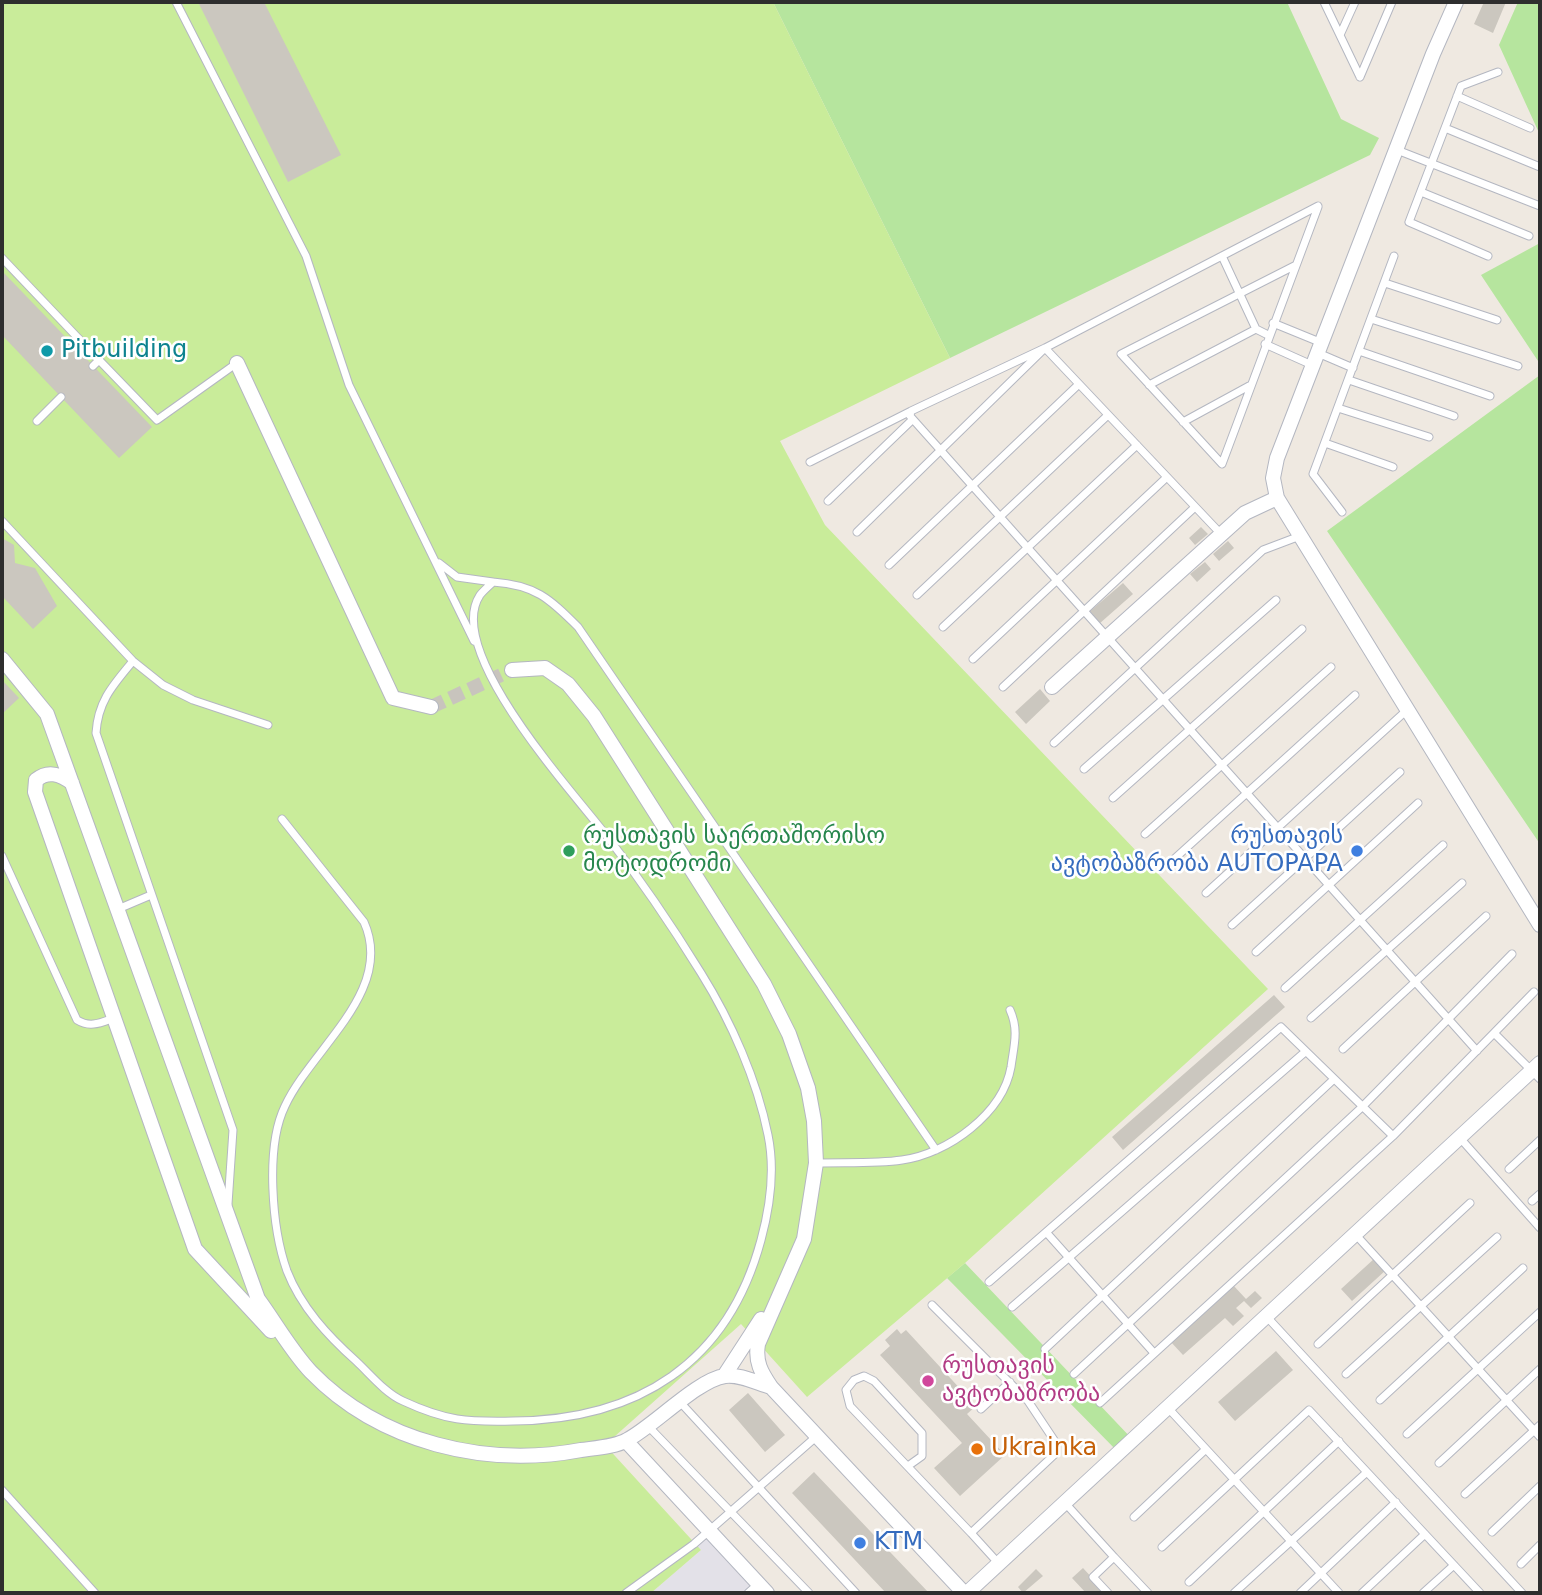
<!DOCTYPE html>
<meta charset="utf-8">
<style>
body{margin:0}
#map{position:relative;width:1542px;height:1595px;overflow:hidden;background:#efe9e1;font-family:"DejaVu Sans",sans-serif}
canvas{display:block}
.frame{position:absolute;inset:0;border:4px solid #2e2e2e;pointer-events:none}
</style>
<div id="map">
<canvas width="1542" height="1595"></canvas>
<div class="frame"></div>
</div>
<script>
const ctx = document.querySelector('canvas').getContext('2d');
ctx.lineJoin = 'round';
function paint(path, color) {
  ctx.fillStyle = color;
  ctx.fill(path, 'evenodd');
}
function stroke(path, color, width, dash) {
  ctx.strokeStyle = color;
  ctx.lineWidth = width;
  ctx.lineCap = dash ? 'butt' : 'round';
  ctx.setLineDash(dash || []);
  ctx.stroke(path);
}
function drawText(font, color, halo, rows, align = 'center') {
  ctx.font = font + ' "DejaVu Sans","Noto Sans Georgian",sans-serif';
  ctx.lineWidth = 5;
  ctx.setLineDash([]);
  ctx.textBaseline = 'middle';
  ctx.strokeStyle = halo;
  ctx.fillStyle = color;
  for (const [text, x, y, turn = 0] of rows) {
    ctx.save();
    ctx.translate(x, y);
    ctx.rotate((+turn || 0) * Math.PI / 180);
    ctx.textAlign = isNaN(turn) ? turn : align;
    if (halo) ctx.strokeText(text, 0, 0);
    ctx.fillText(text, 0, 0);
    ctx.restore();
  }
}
paint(new Path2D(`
 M710 1530 767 1593H651L701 1550 694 1544Z`), '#e3e1e8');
paint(new Path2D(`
 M773 2H1287L1341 119 1379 138 1370 155 950 358Z
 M1518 2H1540V135L1499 45Z
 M1540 243V364L1481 275Z
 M1540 375V844L1327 531Z
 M965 1263 1134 1441 1120 1454 947 1278Z`), '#b6e59e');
paint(new Path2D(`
 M2 2H773L950 358 780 441 825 525 1268 989 965 1263 807 1397 741 1324 605 1445 701 1550 651 1593H2Z`), '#c9ec9a');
paint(new Path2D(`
 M198 2H264L341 155 288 182Z
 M1484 2H1506L1493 33 1474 24Z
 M2 271 152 427 119 458 2 335Z
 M1201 527 1208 534 1195 545 1189 538Z
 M2 538 14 545 15 563 35 568 57 606 33 629 2 596Z
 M1228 541 1234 548 1219 561 1213 554Z
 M1205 562 1211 569 1197 582 1190 574Z
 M1123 583 1133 594 1099 624 1089 612Z
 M2 680 19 698 2 714Z
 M1040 689 1050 701 1026 724 1015 712Z
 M1274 995 1285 1007 1123 1150 1112 1137Z
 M1375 1258 1386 1270 1352 1301 1341 1289Z
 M1233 1285 1246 1299 1255 1291 1262 1298 1251 1308 1244 1301 1236 1308 1244 1316 1233 1326 1225 1318 1183 1355 1170 1341Z
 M897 1329 901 1334 906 1330 976 1406 967 1414 1005 1455 960 1496 934 1468 962 1443 880 1355 890 1346 885 1340Z
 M1276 1351 1293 1370 1235 1421 1218 1402Z
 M748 1393 785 1435 765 1452 729 1410Z
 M814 1472 929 1593H886L792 1493Z
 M1083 1568 1106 1593H1086L1072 1578Z
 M1036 1569 1043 1576 1023 1593 1018 1587Z`), '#cbc7bf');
stroke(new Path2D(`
 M431 707 512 670`), '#c8c4bd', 14, [14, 7]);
const lane = new Path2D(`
 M176 2 306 256 349 385 474 641
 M1324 2 1360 77
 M1340 35 1355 2
 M1360 77 1392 2
 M1457 96 1530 128
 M1445 128 1540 167
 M1397 150 1540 206
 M1421 192 1529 236
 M1318 206 1045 348 911 411 910 416 1477 1051
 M1222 256 1256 329 1268 335
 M1488 256 1409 222 1461 86 1498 72
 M2 258 99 360
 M1296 265 1121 354 1222 464 1318 207
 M1385 283 1497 320
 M1371 319 1518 366
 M1273 323 1322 343
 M1265 344 1312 365
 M1359 351 1490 396
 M1318 353 1353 368
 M93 366 99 360 157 420 237 363
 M1349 380 1454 416
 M1149 385 1256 329
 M1338 408 1429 437
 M37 421 61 397
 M1183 422 1249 386
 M1325 443 1393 467
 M810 462 911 411
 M828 501 912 420
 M1342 512 1313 474 1394 256
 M2 521 133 661 163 685 193 700 268 725
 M857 532 1045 348 1221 534
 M439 563 457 577 493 582
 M889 565 1079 384
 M917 595 1108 415
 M943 627 1137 445
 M973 659 1167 477
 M133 661C113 685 98 701 96 733L233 1130 228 1204
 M1003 687 1195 507
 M1054 743 1263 550 1300 536
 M1084 769 1276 600
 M1113 798 1302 629
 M282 819 364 922C395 991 312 1048 285 1106 265 1147 272 1229 287 1271 301 1307 328 1336 356 1361 370 1374 385 1393 403 1401 446 1421 467 1422 513 1421 638 1420 728 1363 761 1240 770 1207 775 1169 768 1135 757 1080 731 1021 701 973 672 926 640 879 606 835 573 792 443 651 480 595 484 590 489 586 493 582 535 585 549 598 578 627L936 1150
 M1145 834 1331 667
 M2 856 77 1020C90 1028 100 1023 114 1018
 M1173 860 1355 695
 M1206 893 1407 710
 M118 909 151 895
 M1232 925 1400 772
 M1256 952 1418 803
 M1285 988 1443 845
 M1311 1018 1462 883
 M1494 1033 1534 992
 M1343 1049 1486 916
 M1460 1138 1540 1228
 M816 1163C844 1162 875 1164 902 1160 948 1154 1003 1113 1011 1067 1014 1045 1019 1030 1010 1010
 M1509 1169 1540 1140
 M1532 1201 1540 1194
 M1046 1232 1154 1353
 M1356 1235 1540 1437
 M989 1282 1281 1027 1393 1136 1494 1033 1540 1079
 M932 1305 1028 1401 1056 1443 1055 1454 971 1533 1000 1565
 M1012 1307 1305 1052
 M1267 1317 1522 1593
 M1318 1344 1470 1203
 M1045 1349 1333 1080
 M1074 1374 1362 1107 1512 954
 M1346 1374 1497 1237
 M1380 1400 1523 1268
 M680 1402 856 1593
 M1100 1403 1393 1136
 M981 1409 1010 1382
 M1169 1409 1339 1593
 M648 1426 809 1593
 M1407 1434 1540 1312
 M1439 1463 1540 1369
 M908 1466 922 1456V1433L874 1381 864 1376 854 1380 846 1390 850 1406 971 1533
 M2 1490 95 1593
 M1465 1494 1540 1425
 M1066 1504 1114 1557
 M1134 1517 1206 1449
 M1492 1532 1540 1486
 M1162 1547 1309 1410 1480 1593
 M1521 1564 1540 1545
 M1189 1582 1339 1441
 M626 1593 694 1544 817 1436
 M748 1593 758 1584
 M1108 1593 1093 1577 1114 1557 1148 1593
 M1234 1593 1367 1472
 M1300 1593 1396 1502
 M1362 1593 1425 1534
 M1423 1593 1454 1565`);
const street = new Path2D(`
 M1456 2 1433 54 1277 458 1273 478 1277 498 1540 925
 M237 363 393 698 431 707
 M2 659 47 714 258 1299C275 1322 291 1351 311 1372 380 1443 486 1468 581 1450 595 1448 615 1447 627 1440 654 1426 697 1380 725 1376 740 1374 757 1383 771 1387L964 1593
 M512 670 545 668 568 684 594 716 764 984 789 1034 808 1088 814 1121 816 1163 804 1239 758 1344C755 1362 761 1372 771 1387
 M1052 687 1245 513 1277 498
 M72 783C60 774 48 770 36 780L35 792 195 1249 271 1331
 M724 1376 761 1319
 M626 1441 767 1593
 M967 1593 1540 1063`);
stroke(lane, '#b4b7c1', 9);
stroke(street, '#b4b7c1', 16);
stroke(lane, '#fff', 7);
stroke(street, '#fff', 14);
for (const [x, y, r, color] of [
 [47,351,7,"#0f9aa8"],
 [569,851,7,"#2e9e5b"],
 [1357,851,7,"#3f7fe0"],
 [928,1381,7,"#d1479c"],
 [977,1449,7,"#e8710a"],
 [860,1543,7,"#3f7fe0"]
]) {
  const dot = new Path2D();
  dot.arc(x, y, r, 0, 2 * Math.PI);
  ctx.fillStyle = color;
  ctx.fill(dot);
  stroke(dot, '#fff', 2.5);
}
drawText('24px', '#0d838f', '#fff', [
 ["Pitbuilding",61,351]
], 'left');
drawText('24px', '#27864d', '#fff', [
 ["რუსთავის საერთაშორისო",583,837],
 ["მოტოდრომი",583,865]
], 'left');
drawText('24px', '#366cbe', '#fff', [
 ["რუსთავის",1343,837],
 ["ავტობაზრობა AUTOPAPA",1343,865],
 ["KTM",874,1543,"left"]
], 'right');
drawText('24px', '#b23c85', '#fff', [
 ["რუსთავის",942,1367],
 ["ავტობაზრობა",942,1395]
], 'left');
drawText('24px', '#c56008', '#fff', [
 ["Ukrainka",991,1449]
], 'left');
</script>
